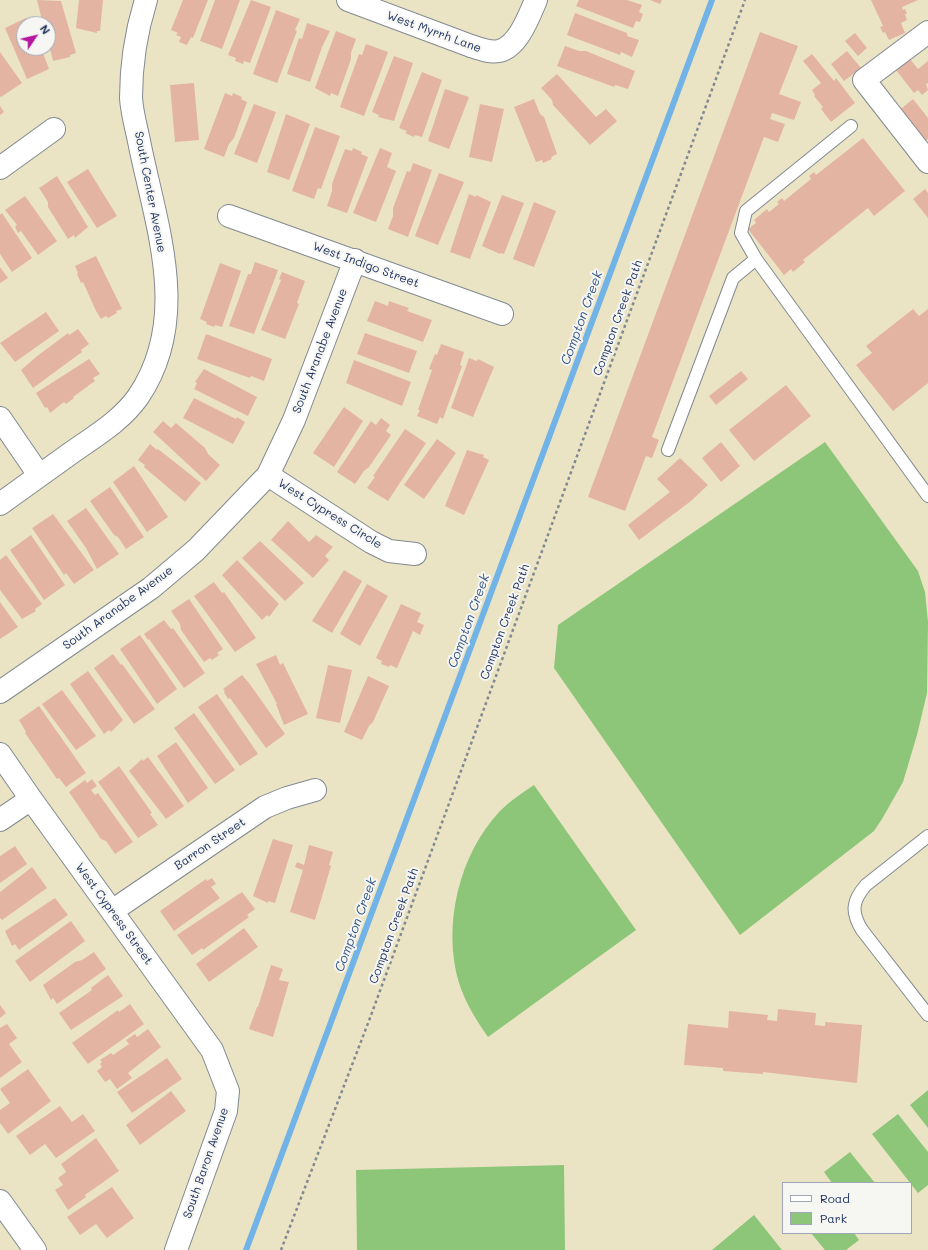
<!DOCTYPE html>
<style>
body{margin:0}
#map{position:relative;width:928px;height:1250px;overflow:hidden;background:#eae4c4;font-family:Mali,sans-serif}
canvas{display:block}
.legend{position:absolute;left:782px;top:1182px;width:130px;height:52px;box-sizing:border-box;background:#f6f6f2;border:1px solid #9ea6b7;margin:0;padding:5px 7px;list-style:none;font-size:12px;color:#1b2f5e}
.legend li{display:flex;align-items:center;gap:8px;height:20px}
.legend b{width:20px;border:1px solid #9ea6b7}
.north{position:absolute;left:16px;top:16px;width:40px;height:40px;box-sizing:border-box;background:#f6f6f2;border:1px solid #9ea6b7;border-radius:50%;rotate:55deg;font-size:11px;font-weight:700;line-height:16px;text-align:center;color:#1b2f5e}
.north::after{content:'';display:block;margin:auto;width:14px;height:18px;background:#b5179e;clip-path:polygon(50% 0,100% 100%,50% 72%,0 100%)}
</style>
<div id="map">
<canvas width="928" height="1250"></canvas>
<ul class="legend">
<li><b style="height:5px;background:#fff"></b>Road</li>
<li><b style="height:11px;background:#8dc679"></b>Park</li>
</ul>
<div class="north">N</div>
</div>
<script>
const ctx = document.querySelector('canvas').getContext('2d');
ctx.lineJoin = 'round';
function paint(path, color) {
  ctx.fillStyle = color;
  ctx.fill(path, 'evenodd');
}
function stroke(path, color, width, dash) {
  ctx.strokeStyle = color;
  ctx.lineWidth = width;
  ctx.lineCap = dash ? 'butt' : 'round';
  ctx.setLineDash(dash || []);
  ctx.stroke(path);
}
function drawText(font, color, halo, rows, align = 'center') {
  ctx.font = font + ' Mali,sans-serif';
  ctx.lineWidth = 4;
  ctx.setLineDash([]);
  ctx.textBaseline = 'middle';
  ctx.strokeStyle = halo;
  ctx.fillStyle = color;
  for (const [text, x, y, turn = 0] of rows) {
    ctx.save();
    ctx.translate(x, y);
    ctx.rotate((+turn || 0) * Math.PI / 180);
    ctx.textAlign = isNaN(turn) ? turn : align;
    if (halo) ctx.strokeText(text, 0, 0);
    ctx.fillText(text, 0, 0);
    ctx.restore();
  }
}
paint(new Path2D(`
 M825 442 918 571 925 592 928 622 927 693 917 735 903 782 882 819 874 831 740 935 554 668 558 625Z
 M534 785 636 930 488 1037C476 1020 465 1002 459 983 442 926 459 854 500 811 510 801 522 793 534 785Z
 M928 1090V1128L910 1105Z
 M898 1114 928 1152V1185L918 1193 872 1134Z
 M850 1152 875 1183H832L824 1172Z
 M564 1165 565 1250H357L356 1170Z
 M754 1215 782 1250H712Z
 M811 1233H854L859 1240 846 1250H825Z`), '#8dc679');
stroke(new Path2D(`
 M246 1250 712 0`), '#71b3e6', 6);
paint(new Path2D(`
 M37 0 61 1 76 53 70 55V57L53 61 48 41V24H43Z
 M79 0H103L100 31H97V33L76 28Z
 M183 0H208L193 38 191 37 187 45 179 42 181 37 176 35 178 33 171 30Z
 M215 0H240L222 49 200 41Z
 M251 0 271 7 250 63 244 61 243 64 235 61 236 58 228 55Z
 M579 0H627L642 5 639 12 643 14 640 22 636 21 633 28 576 6Z
 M650 0H662L660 4Z
 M871 0H918L902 7 903 10 905 9 907 14H905L907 20 901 23 905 33 889 40 885 32 883 33 880 27 883 26Z
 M276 10 300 19 295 30 297 31 277 83 253 74Z
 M575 13 627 33V36L639 40 632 57 621 52 620 55 567 35Z
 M26 18 29 24H24V48H41L49 69 27 79 5 28Z
 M307 23 330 31 322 47 310 82 287 74 299 38 302 39Z
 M336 31 356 39 351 53V59L338 96 331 93 330 96 315 88Z
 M760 32 798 46 779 94 801 102 794 120 772 113 770 119 785 124 778 142 764 137 652 437 659 440 652 458 646 456 625 511 588 497Z
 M855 33 867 48 858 56 845 41Z
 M366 44 388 52 364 116 340 107 359 54 362 55Z
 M565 46 579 51H586L635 71 628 89 615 85 614 87 557 66Z
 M847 51 861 68 844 81 831 64Z
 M0 52 22 83 1 97 0 96Z
 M812 54 834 81 836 78 855 103 831 122 821 109 823 107 814 96 815 95 812 90 821 83 803 61Z
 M394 56 413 63 394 121 378 117 379 115 372 112Z
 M910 59 918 69 928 61V83L926 84 928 90 922 95 918 90 914 93 896 70Z
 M422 72 442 80 422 137 415 135 414 137 405 133 407 131 399 128Z
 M557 74 596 117 606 109 617 121 590 145 553 105 552 100 541 88Z
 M194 83 199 140 175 142 170 85Z
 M445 89 469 97 449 149 428 141Z
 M225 93 232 96 233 93 242 97 241 99 247 102 234 138 229 144 224 157 204 149Z
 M534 99 540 114 544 117 557 154 551 157 552 159 543 163 542 160 536 162 514 107Z
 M913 99 928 118V139L922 144 896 113Z
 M254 104 276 112 257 163 234 154Z
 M480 104 504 109 492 162 469 157Z
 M0 106 4 112 0 115Z
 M286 114 310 124 289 180 267 172Z
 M315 127 340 136 321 189 318 188 314 199 292 191Z
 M863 138 905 191 874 216 868 208 803 260 805 262 793 272 791 269 784 275 748 229 756 223 754 220 767 209 769 212 779 204 777 202 782 198 784 201 811 179 809 176 814 172 816 175Z
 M353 148 362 152 361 154 368 157 347 213 327 206 332 191V184L345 149 352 151Z
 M380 148 392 153 387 167 396 171 376 222 353 213Z
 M413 163 432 170 408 237 388 229 393 216V208L407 171 410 172Z
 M88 169 117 216 97 228 67 182Z
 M439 173 464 182 438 245 415 236Z
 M57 176 88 227 75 238 74 235 68 239 48 207V202L39 188Z
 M925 189 928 193V218L913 199Z
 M469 194 476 197V195L491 202 470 259 450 252Z
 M502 195 524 203 504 254 501 253 500 254 482 246Z
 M25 196 57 241 38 255 21 231 18 233 15 227 17 225 5 210Z
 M534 202 556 211 534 267 513 259Z
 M2 213 32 258 12 272 0 254V215Z
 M96 256 122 309 116 311 117 313 108 318 106 316 101 319 96 311 83 282 81 283 77 274 78 273 75 266Z
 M255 262 278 270 254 334 229 326 248 274H251Z
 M220 263 241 271 222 327 215 325 214 327 206 324 207 322 200 319Z
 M0 267 8 278 0 283Z
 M282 272 305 281 297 303 299 304 285 339 261 330 281 280 279 279Z
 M375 301 388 306 389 301 409 308 407 311 432 320 423 342 367 321Z
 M913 309 919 316 928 309V383L893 411 856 365 872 353 866 346Z
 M46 312 59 331 15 362 0 343Z
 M78 329 89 344 81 350 82 352 33 388 21 370 36 357 68 333 69 335Z
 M365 333 417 351 409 373 357 354Z
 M206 334 272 359 264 381 251 376 250 378 197 359Z
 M441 344 464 352 460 365 462 366 443 419 440 417 437 424 417 416 420 410H418L432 370 429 369 435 354 437 355Z
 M469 358 477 361 478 359 494 367 473 417 451 408Z
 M89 359 100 374 93 378 95 381 73 397 74 398 66 404 64 402 50 413 47 407 45 408 36 393Z
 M354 360 411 382 402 406 346 383Z
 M204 369 257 397 248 416 194 389 197 383 195 382Z
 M741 371 748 379 716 405 709 396Z
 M786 385 811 416 754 461 729 430Z
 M194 398 236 419 237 417 245 422 233 444 183 418Z
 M344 407 363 421 334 467 313 453Z
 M381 418 390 425 386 431 391 435 369 467 364 471 355 484 337 472 371 421 376 425Z
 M163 421 171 428 176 423 205 448 208 454 220 465 206 481 153 432Z
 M405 429 426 443 388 501 367 488 375 477 373 476Z
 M437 439 456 453 424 499 404 485Z
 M721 442 740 466 721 482 702 458Z
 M150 444 157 450 158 449 201 483 185 502 144 467 145 465 138 460Z
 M467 450 484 455 483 457 489 460 464 515 445 506Z
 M680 458 708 485 691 501 639 540 628 525 670 492 657 479Z
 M134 466 168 517 147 532 113 482Z
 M110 487 144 537 126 549 118 537 114 535 90 501Z
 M86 508 119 554 97 569 86 548 67 521Z
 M53 514 94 570 74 584 66 573 64 575 32 528Z
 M288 521 309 542 316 535 333 547 325 556 329 560 313 578 271 540Z
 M31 535 65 585 44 600 10 550Z
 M260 541 304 583 285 601 242 558Z
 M6 555 42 604 35 609 36 611 22 619 0 590V560Z
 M237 560 279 604 269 617 267 615 262 620 222 575Z
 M344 570 362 581 332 633 312 621Z
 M214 582 222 593 224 592 256 638 235 652 194 596Z
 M367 584 388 596 360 646 340 634Z
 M189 599 223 649 217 653 219 655 212 660 210 658 204 662 181 630 180 624 171 611Z
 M0 602 18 627 0 639Z
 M401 604 421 613 417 622 424 625 420 635 413 631 397 668 390 665 389 667 381 664 382 661 376 658Z
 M164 620 171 629 173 628 205 673 184 688 149 639 148 640 144 634Z
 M140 635 177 689 157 704 120 649Z
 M113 654 121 665 122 664 155 709 134 724 94 668Z
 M276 655 280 665 283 663 308 714 284 725 276 704H277L256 664Z
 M328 665 352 670 340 723 316 718Z
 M88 671 123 720 111 732 109 730 104 734 70 684Z
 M242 675 249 683 285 734 266 748 230 698 228 699 224 692 225 691 223 689Z
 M368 676 389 686 373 722 369 726 362 740 344 732Z
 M62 690 96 736 76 750 42 704Z
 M217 694 258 754 240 766 198 707Z
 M39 706 86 773 66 787 59 778 57 779 25 733 26 732 19 720Z
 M194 713 235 770 215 784 174 728Z
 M176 742 208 788 188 803 157 756Z
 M148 757 184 806 166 819 129 771 142 759 143 761Z
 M119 766 152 813 150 814 158 825 138 838 98 782Z
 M92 779 97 786 91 790 95 795 98 793 133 842 115 854 106 841 101 839 69 792 85 780 87 783Z
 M273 839 293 845 275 903 268 901V903L253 896Z
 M309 845 333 852 329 865 331 866 315 920 290 912 303 870 295 867 297 862 304 865Z
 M15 846 27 864 0 883V856Z
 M32 867 47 888 2 920 0 918V892Z
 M212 878 216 884 211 887 220 898 174 931 160 911 206 879 207 881Z
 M242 892 255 909 247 915 249 917 203 950 202 948 192 955 177 935Z
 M55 898 68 915 19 950 15 944 12 946 5 931Z
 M71 921 85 941 30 982 15 961Z
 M244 928 258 947 209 982 196 964Z
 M94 952 106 969 57 1004 53 998 51 1000 43 985 75 962 82 960Z
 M271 965 283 969 279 980 289 982 273 1037 249 1029 257 1007H258Z
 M108 975 123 996 71 1030 59 1013 92 990 91 988Z
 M130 1004 144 1024 88 1064 72 1043 118 1010 119 1012Z
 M0 1005 6 1013 0 1018Z
 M778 1009 816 1013 815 1025 825 1026V1022L862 1025 857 1083 763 1072V1074L723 1071V1068L684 1065 688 1024 728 1028 729 1011 768 1015 767 1020 777 1021Z
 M7 1024 17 1038 9 1044 22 1062 0 1078V1028Z
 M148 1029 161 1047 128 1073 132 1078 117 1089 110 1079 105 1082 97 1071 102 1067 100 1064 102 1062 100 1060 111 1053 113 1055 129 1044 126 1040 135 1034 137 1037Z
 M167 1058 182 1079 132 1113 117 1092Z
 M28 1069 51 1101 8 1134 0 1123V1110L10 1103 0 1089Z
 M171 1091 186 1111 140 1145 126 1125Z
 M60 1106 72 1122 83 1114 95 1131 56 1158 45 1144 30 1155 16 1136Z
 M96 1138 119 1171 85 1195 86 1197 68 1210 55 1190 63 1185 58 1178 66 1172 61 1164Z
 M112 1187 134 1218 107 1238 96 1224 80 1235 67 1217Z`), '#e4b4a2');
const service = new Path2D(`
 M756 259 741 233 746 211 851 126
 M668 450 733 278 756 259 928 496
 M928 836 866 885C852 901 851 912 862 930L928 1015`);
const minor = new Path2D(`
 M348 0 471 46C480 49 490 53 499 51 518 47 529 16 536 0
 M928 32 864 80 928 162
 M0 168 54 129
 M229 216 502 314
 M0 418 39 475
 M268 475 371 542 389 551 415 554
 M0 504C24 487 47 470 71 453 95 436 121 421 138 397 191 319 157 229 140 146 137 130 132 114 131 98 131 65 136 32 146 0
 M0 692 151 588 196 550 268 475 294 420 355 260
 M0 754 31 799 212 1050 228 1091 226 1111 176 1250
 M0 820 31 799
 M112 911 265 807 287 798 315 790
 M0 1201 35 1250`);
stroke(service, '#828a91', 14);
stroke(minor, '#828a91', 24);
stroke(new Path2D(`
 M281 1250 370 1018 745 0`), '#828a91', 2.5, [3, 3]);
stroke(service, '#fff', 12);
stroke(minor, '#fff', 22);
drawText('12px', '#1b2f5e', '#f6f6f2', [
 ["West Myrrh Lane",434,32,20],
 ["South Center Avenue",150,192,79],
 ["West Indigo Street",366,265,20],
 ["Compton Creek Path",618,318,-70],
 ["South Aranabe Avenue",320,351,-69],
 ["West Cypress Circle",330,514,32],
 ["South Aranabe Avenue",118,608,-36],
 ["Compton Creek Path",505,622,-70],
 ["Barron Street",210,844,-34],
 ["West Cypress Street",114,914,54],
 ["Compton Creek Path",394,926,-70],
 ["South Baron Avenue",206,1163,-71]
]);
drawText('italic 13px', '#355787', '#f6f6f2', [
 ["Compton Creek",582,318,-70],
 ["Compton Creek",469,621,-70],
 ["Compton Creek",356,925,-70]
]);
</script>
